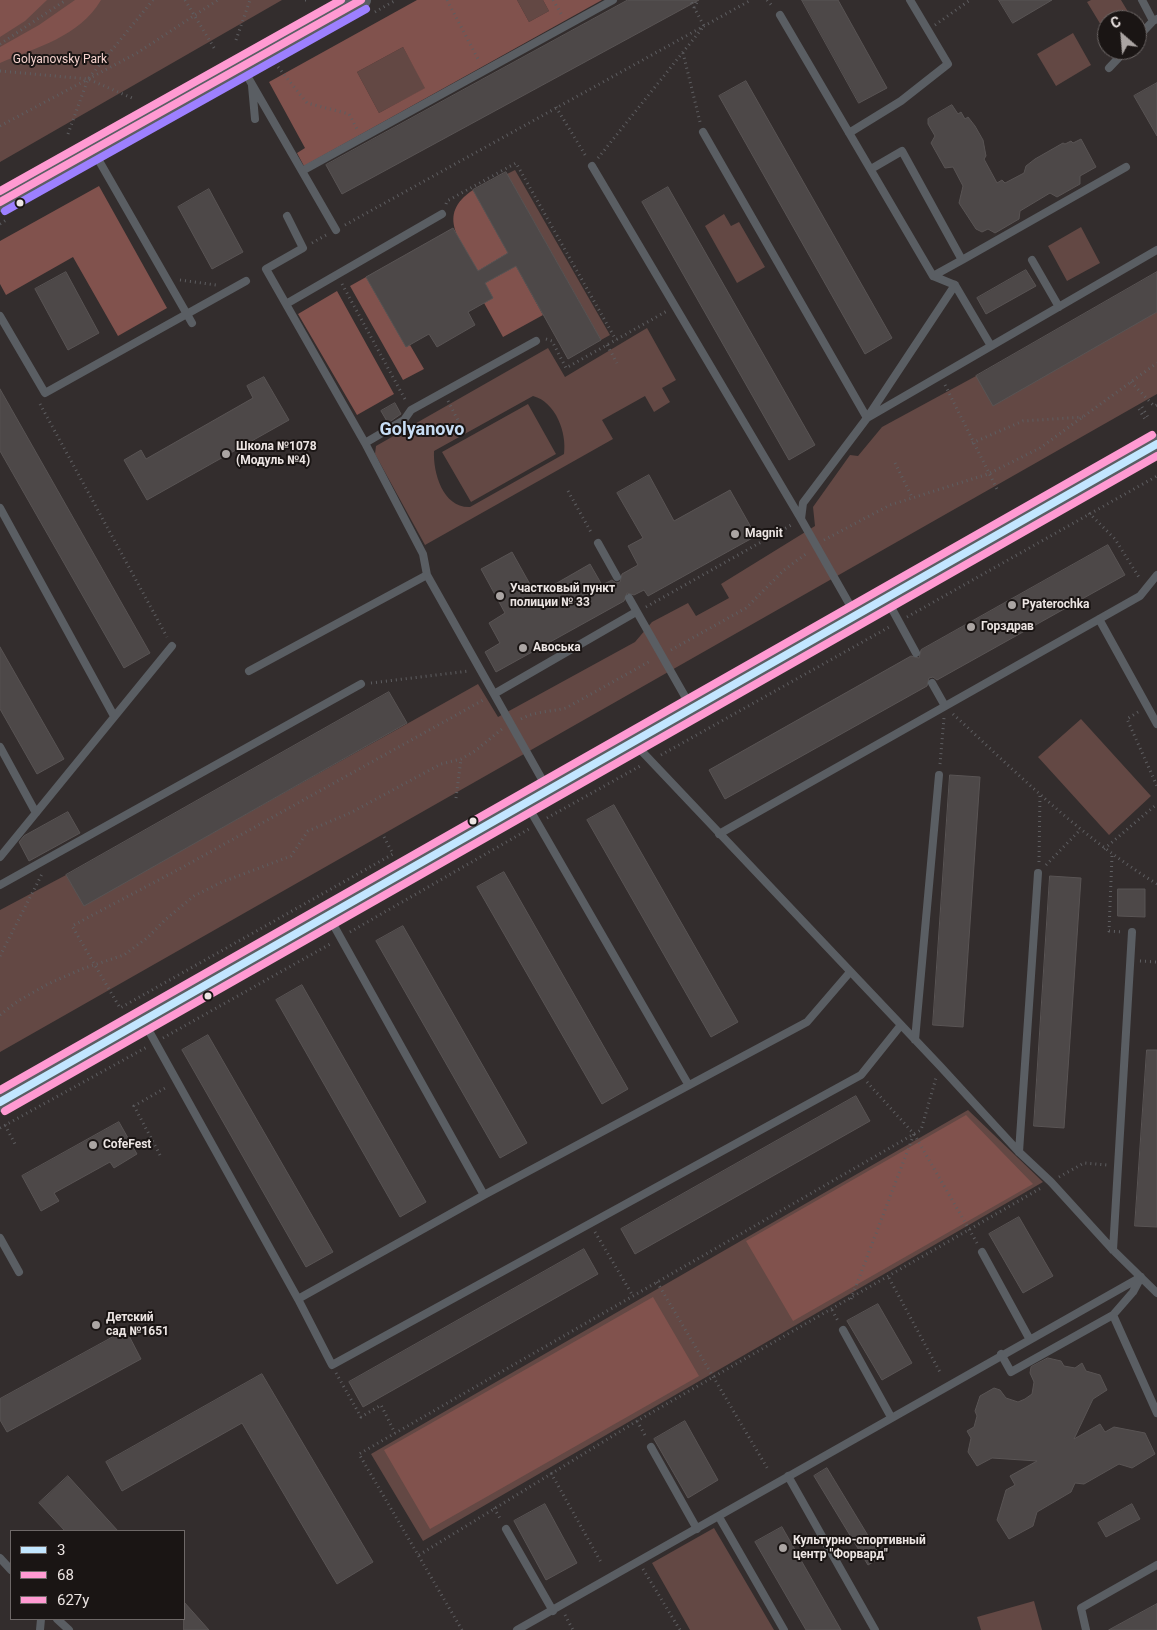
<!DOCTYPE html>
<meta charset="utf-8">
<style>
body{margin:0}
#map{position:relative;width:1157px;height:1630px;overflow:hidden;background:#332d2d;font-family:Roboto,sans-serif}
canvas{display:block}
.legend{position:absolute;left:10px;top:1530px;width:175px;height:90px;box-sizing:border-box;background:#1a1514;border:1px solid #6e6867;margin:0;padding:6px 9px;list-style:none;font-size:15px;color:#ece5e3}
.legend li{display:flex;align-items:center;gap:10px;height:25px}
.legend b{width:25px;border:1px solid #6e6867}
.north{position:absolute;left:1097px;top:10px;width:50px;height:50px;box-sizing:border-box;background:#1a1514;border:1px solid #6e6867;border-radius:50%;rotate:333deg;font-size:14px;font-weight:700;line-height:20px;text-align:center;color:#ece5e3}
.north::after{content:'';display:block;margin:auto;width:18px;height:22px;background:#aba5a3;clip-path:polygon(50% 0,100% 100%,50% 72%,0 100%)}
</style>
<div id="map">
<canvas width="1157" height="1630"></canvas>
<ul class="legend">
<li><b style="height:6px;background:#c2e6ff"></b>3</li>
<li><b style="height:6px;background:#ff9ad2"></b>68</li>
<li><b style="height:6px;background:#ff9ad2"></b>627у</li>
</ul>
<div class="north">С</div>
</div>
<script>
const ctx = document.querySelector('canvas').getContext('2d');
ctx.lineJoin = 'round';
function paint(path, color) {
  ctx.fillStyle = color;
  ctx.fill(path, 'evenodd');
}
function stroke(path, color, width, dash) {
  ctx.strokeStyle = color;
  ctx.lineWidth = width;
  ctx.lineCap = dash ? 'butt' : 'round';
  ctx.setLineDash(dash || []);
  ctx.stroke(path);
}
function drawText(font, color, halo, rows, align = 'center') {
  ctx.font = font + ' Roboto,sans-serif';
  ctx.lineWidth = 4;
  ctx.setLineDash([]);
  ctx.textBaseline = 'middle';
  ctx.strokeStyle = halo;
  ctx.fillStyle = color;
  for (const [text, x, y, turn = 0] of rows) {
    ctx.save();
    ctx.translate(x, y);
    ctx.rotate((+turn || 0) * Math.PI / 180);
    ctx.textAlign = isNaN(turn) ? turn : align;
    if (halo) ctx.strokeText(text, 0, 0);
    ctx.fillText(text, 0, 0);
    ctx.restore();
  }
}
paint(new Path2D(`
 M0 0H282L0 162Z
 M517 0H543L549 11 529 22Z
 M1091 0H1121L1133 20H1107V35L1087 2Z
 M1073 33 1091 65 1056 86 1037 54Z
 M403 47 426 88 379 113 357 72Z
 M515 170 610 335 601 340 507 174Z
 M724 214 731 226 739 222 765 267 737 283 705 226Z
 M1081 227 1100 263 1067 281 1048 246Z
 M1157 312V394L0 1052V910L66 875 84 905 478 684 498 717 635 642 652 622 688 603 696 616 729 598 721 584 815 526 813 507 850 455 858 456 882 427 976 376Z
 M647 328 676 380 662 388 670 402 654 412 645 396 602 420 613 439 425 545 375 454 376 446 548 348 565 377ZM533 396C556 402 567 433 564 454L470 507C443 508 433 473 434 451Z
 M528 404 556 454 471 502 442 452Z
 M1081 719 1151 796 1109 835 1038 757Z
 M968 1110 1043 1182 423 1541 371 1454Z
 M714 1528 774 1630H690L652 1563Z
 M1034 1601 1042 1630H981L977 1617Z`), '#634844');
paint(new Path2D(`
 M0 0H47L25 21 0 37Z
 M75 0H101C79 37 37 47 0 63V47L39 25Z
 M417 0H517L529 22 549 11 543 0H602L304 166 297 153 305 148 269 82ZM403 47 425 88 379 113 357 72Z
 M99 186 167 308 118 336 73 257 6 295 0 284V241Z
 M473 190 508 253 478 271C461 242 435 215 473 190Z
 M516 266 543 315 503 337 484 303 493 298 485 283Z
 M366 277 406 347 410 345 424 369 403 380 350 286Z
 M337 291 394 394 357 415 298 314Z
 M966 1115 1033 1184 793 1321 746 1241Z
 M653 1297 699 1376 430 1529 384 1450Z`), '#81524d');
const building = new Path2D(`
 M628 0H699L342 194 326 165Z
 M802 0H838L887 88 859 103Z
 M999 0H1052L1013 23Z
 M746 81 892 338 865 354 719 96Z
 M1157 83V136L1134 96Z
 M952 105 958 114 961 112 965 119 968 117 975 126 983 140 986 156 984 159 997 183 1002 180 1005 183 1024 173 1026 166 1035 159 1063 143 1065 144 1071 141 1073 143 1081 139 1096 167 1080 176V184L1057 197 1050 193 1020 211 1019 219 995 233 988 229 982 232 976 229 959 203 963 186 953 167 945 168 931 143 935 136 928 124V119Z
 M506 172 601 340 568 359 516 266 485 283 493 298 468 312 475 325 437 347 429 334 406 347 366 277 453 228 478 271 508 253 473 190Z
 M668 187 815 445 789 460 642 202Z
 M209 189 243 252 212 269 178 207Z
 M1026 270 1036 286 986 314 977 298Z
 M66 272 99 333 68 350 35 289Z
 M1157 272V312L993 406 976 376Z
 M264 377 289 420 147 500 124 460 141 450 146 459 253 398 247 386Z
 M0 389 150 653 124 668 0 451Z
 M395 403 401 414 388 423 381 411Z
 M649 475 674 521 730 490 756 536 648 596 644 590 634 595 627 593 624 601 496 672 485 652 500 643 489 623 505 613 481 569 512 552 536 595 590 564 602 585 612 580 616 583 620 582 622 574 638 565 628 546 643 538 617 493Z
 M1108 545 1125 575 937 680 933 677 929 678 927 686 725 799 709 770 911 656 919 658 921 650Z
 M0 647 64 759 37 774 0 709Z
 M389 692 407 723 84 906 66 875Z
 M950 775 980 777 963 1027 933 1025Z
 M614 805 738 1022 711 1037 587 820Z
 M68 812 80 833 29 861 19 842 24 836Z
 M504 872 628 1089 602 1104 477 887Z
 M1050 876 1081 878 1064 1128 1034 1126Z
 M1118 889H1145V917L1118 916Z
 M403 926 527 1143 500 1158 376 941Z
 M302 985 426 1202 400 1217 276 1000Z
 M208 1035 333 1252 306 1267 182 1050Z
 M1147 1050H1157V1227L1135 1226Z
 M856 1096 870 1121 635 1254 621 1229Z
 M119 1122 137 1154 114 1168 110 1162 54 1193 59 1201 41 1211 22 1176Z
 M1019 1217 1053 1276 1023 1293 989 1234Z
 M584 1249 598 1274 363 1407 349 1382Z
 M878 1304 912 1363 882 1380 847 1321Z
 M126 1330 141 1359 7 1432 0 1420V1399Z
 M1048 1358 1061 1361 1064 1366 1075 1368 1082 1363 1086 1371 1100 1375 1107 1390 1093 1399 1074 1439 1100 1424 1105 1432 1114 1427 1145 1433 1155 1454 1132 1468 1119 1464 1084 1484 1075 1483 1071 1492 1037 1512 1033 1526 1009 1539 997 1520 1006 1490 1015 1485 1010 1476 1037 1461 992 1458 977 1466 968 1452 971 1438 967 1431 974 1427 977 1416 975 1411 980 1396 994 1388 1000 1390 1006 1398 1018 1402 1025 1399 1032 1394 1034 1382 1030 1373 1031 1367Z
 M262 1374 373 1562 337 1584 242 1423 122 1491 106 1462Z
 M685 1421 718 1480 688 1498 654 1439Z
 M827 1468 881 1557 868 1565 814 1476Z
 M68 1476 118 1531H65L39 1503Z
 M545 1504 577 1563 546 1580 514 1521Z
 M1132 1504 1140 1519 1106 1537 1098 1523Z
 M782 1527 841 1630H806L755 1542Z
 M184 1602 209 1630H184Z
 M1157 1604V1630H1109Z`);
paint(building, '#4d4848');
stroke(building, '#595454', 1);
stroke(new Path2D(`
 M185 0 216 51
 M305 0H306
 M447 0 479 61
 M553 0 563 17
 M767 0 773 7
 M694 8 698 0
 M375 12 396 0
 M935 25 970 0
 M236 40 250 0
 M0 44 66 0
 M683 53 700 122
 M278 67 307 103 349 114 357 129
 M0 71 88 79 132 98
 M556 107 587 158
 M0 126 137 53 218 0
 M68 134 88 79 153 0
 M598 158 704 26 690 0
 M446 204 447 201 516 163 616 340
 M0 224 8 219
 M345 225 751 0
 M312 243 328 234
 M180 280 216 285
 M342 284 406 401
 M546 339 552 341 566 368 667 311
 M607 345 617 363
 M1131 382 1154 406 1157 405
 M945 385 998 491
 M448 401 464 432
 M40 404 167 637
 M1142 407 1149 419
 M1139 409 1146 421
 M972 443 1023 421 1083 417
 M895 463 912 497
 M568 491 592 534
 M1089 513 1115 539 1140 579
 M824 540 890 505 988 474 1040 448 1157 363
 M646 607 793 524
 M907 617 1157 476
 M671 650 746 608 784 570 807 553
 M371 683 469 671
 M1138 712 1127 719 1157 786
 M953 714C1018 774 1081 837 1157 884
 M521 719C536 711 550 712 566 708L652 660
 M661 755 891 626
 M940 764 944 718
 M456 798 461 759
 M547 818 642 765
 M384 837 393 854 120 1008 72 926 183 867 485 699
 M1104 849 1157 804
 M1112 856 1109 931 1122 932
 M1039 862 1040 793
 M1046 865 1080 830
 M350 932 529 829
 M0 956 42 874
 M1140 961 1157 962
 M0 1015 18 1001 48 984 82 969 124 955 147 938 166 919 194 896 222 882 291 856 308 831 352 812 441 764 461 759 475 751 502 729
 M163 1038 332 943
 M867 1082 914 1134 977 1243
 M5 1125 15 1144
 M0 1128 147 1047
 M160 1155 134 1106 167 1087
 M1059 1177 1084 1163 1107 1165
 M595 1232 633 1296
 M889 1278 941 1374
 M657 1282 769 1471
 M851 1299 914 1134
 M832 1310 838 1321
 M336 1373 361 1417 381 1405 395 1433
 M637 1421 646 1437
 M551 1473 602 1564
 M494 1508 501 1520
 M419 1555 637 1421 1041 1188
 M643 1569 680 1630
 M565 1615 573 1630
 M462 1630 359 1454 921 1130 936 1078`), '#5e5e61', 3, [1, 4]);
stroke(new Path2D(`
 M1142 0 1153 21 1157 19
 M780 15 933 276 955 285 867 418 803 503 801 519 855 614
 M1137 38 1153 21
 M242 67 336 230
 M1109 68 1126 50
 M252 86 255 119
 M703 132 867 418 1157 250
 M849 133 901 101 948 64 910 0
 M94 152 192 323
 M592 166 801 519
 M871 169 902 151 962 260 933 276
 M302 171 613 0
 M287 216 303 248 266 269 365 443 423 554 427 575 548 790
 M962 260 1126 167
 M1032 260 1059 307
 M955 285 991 346
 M286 304 442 214
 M0 316 45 393 246 281
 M365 443 404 420 411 410 536 341
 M0 508 114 716
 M598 543 617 577
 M629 598 691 707
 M886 598 916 653
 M1099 619 1157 724
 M249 671 427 575
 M932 683 945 706
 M494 694 636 612
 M633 742 940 1066 1019 1152 1051 1182 1113 1250 1157 1293
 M0 747 36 813
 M526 803 688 1084
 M719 834 1140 596 1157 575
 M0 857 172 646
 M0 885 361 684
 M329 917 484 1195
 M144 1022 298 1299 332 1365 861 1075 901 1025
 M915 1040 939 775
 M1019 1152 1038 873
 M0 1238 19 1272
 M1113 1250 1132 932
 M982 1252 1029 1338
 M1141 1277 1133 1292 1113 1315 1157 1413
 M298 1299 484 1195 807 1022 850 972
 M843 1330 891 1417
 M1001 1354 1011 1372 1113 1315
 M651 1447 697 1529
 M788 1476 875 1630
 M719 1517 784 1630
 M506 1529 553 1611
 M0 1558 11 1570
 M57 1619 69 1630
 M40 1630 41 1619
 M517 1630 1141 1277
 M1086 1630 1081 1608 1157 1565`), '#5a5e63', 8);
stroke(new Path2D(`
 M0 202 361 0
 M0 1102 1157 444`), '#5a5e63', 20);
stroke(new Path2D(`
 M0 1102 1157 444`), '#c2e6ff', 8);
stroke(new Path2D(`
 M5 1111 1157 456`), '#ff9ad2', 8);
stroke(new Path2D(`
 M0 1090 1152 435`), '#ff9ad2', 8);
stroke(new Path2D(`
 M0 202 361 0`), '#ff9ad2', 8);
stroke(new Path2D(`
 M5 211 366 9`), '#9d80ff', 8);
stroke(new Path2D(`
 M0 191 341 0`), '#ff9ad2', 8);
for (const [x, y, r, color] of [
 [20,203,4.5,"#ece5e3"],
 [226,454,5,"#aba5a3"],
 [735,534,5,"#aba5a3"],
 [500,596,5,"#aba5a3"],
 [1012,605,5,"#aba5a3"],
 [971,627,5,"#aba5a3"],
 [523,648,5,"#aba5a3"],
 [473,821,4.5,"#ece5e3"],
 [208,996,4.5,"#ece5e3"],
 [93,1145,5,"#aba5a3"],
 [96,1325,5,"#aba5a3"],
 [783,1548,5,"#aba5a3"]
]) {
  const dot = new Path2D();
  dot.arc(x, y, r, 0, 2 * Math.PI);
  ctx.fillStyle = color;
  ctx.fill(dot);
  stroke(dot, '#1a1514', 2);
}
drawText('12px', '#f5d2cd', '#1a1514', [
 ["Golyanovsky Park",60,60]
]);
drawText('bold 12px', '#ece5e3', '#1a1514', [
 ["Школа №1078",236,447],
 ["(Модуль №4)",236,461],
 ["Magnit",745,534],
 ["Участковый пункт",510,589],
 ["полиции № 33",510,603],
 ["Pyaterochka",1022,605],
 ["Горздрав",981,627],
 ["Авоська",533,648],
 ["CofeFest",103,1145],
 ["Детский",106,1318],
 ["сад №1651",106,1332],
 ["Культурно-спортивный",793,1541],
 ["центр \"Форвард\"",793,1555]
], 'left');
drawText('bold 18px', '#c7ddf4', '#1a1514', [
 ["Golyanovo",422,430]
]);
</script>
